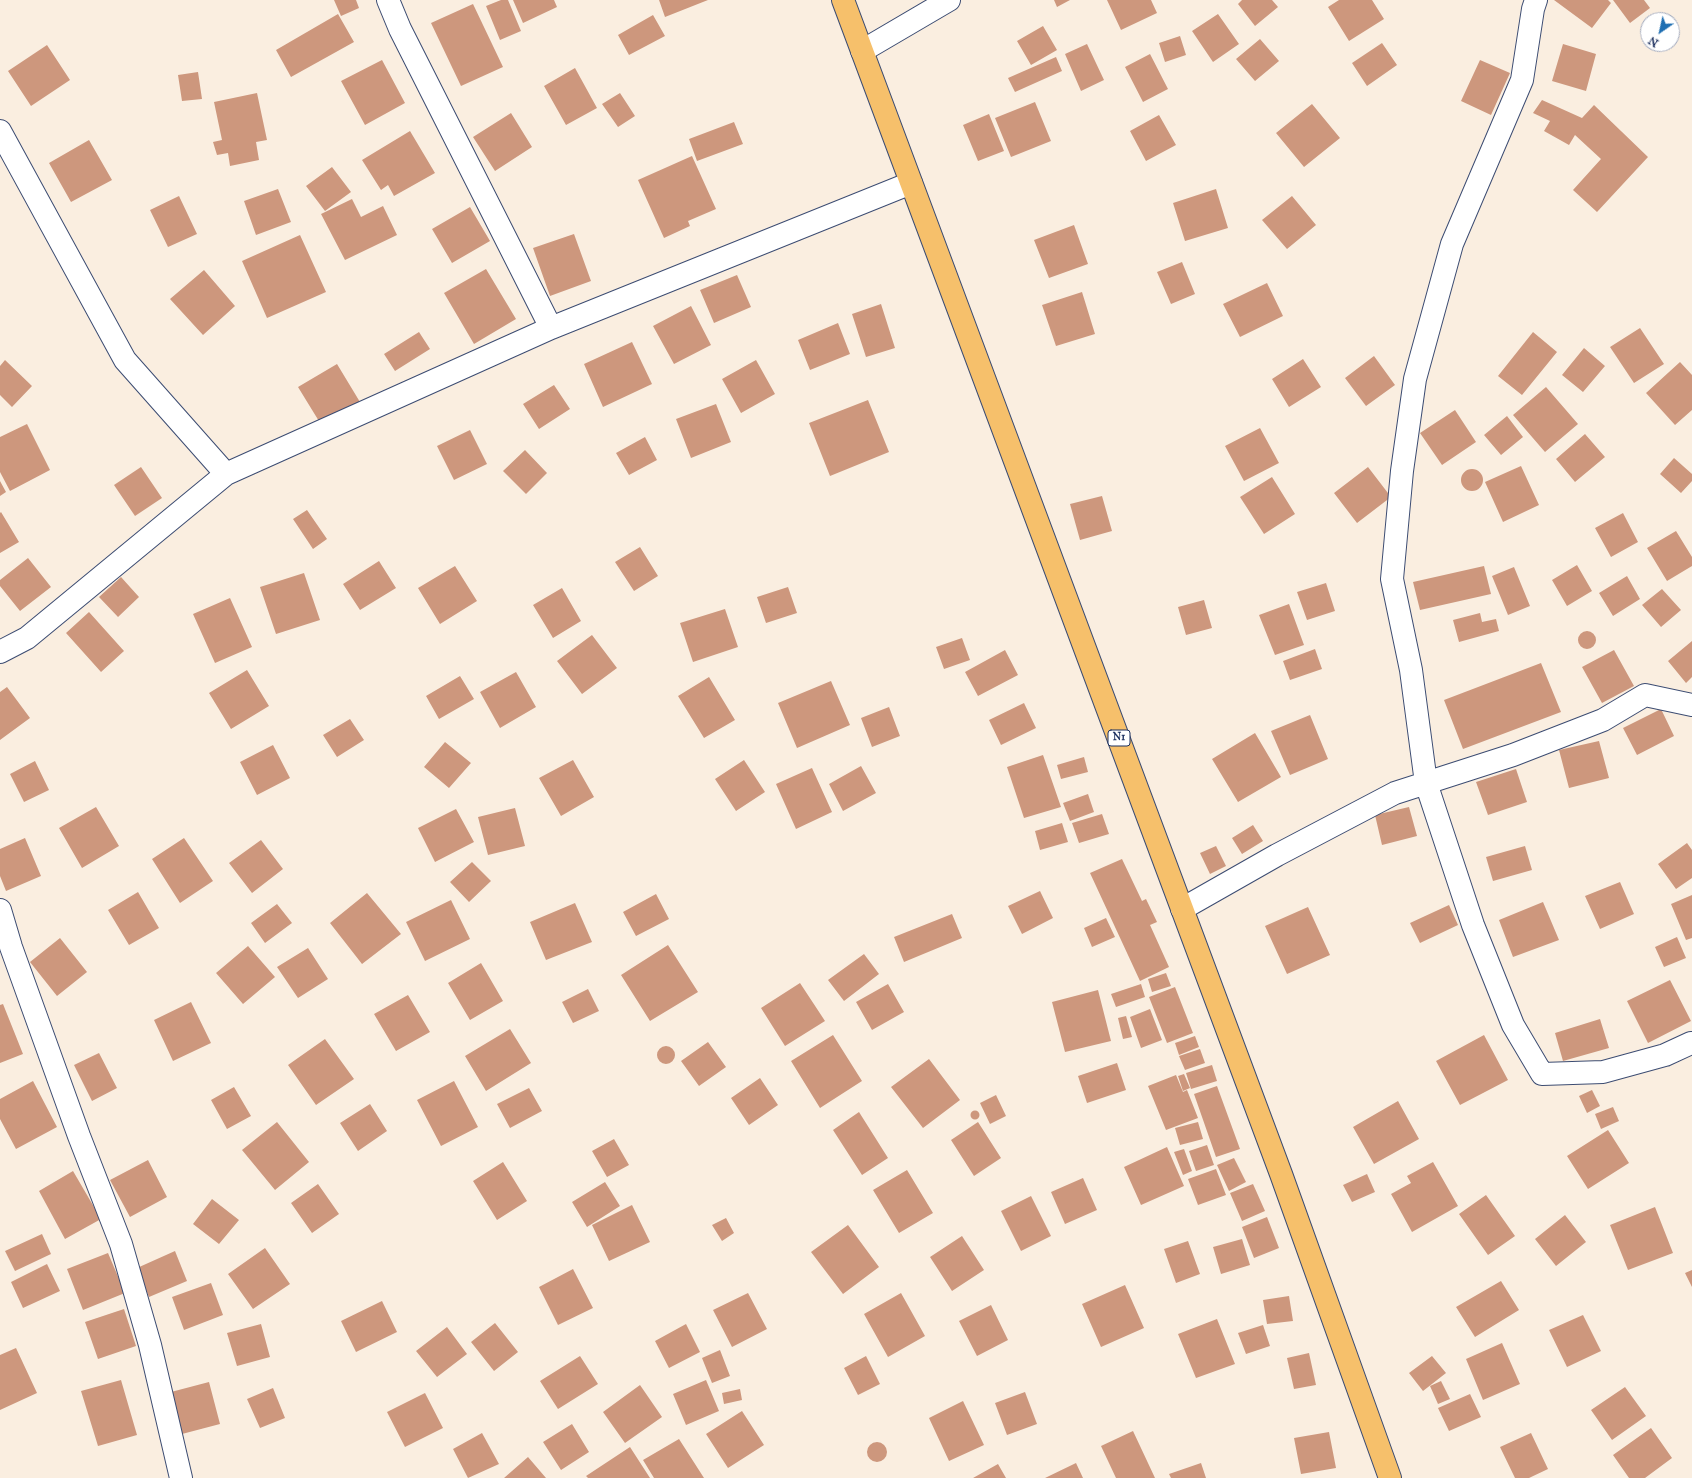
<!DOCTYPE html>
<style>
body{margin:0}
#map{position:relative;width:1692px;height:1478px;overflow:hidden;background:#faeee0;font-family:"IM FELL Great Primer",serif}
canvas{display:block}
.north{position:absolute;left:1640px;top:12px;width:40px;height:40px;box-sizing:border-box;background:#fff;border:1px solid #a4acbf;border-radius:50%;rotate:214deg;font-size:11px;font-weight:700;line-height:16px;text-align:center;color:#1b2f5e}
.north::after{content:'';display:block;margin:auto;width:14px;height:18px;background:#1f6fb2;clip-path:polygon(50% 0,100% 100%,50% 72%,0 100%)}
</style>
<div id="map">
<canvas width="1692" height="1478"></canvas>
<div class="north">N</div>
</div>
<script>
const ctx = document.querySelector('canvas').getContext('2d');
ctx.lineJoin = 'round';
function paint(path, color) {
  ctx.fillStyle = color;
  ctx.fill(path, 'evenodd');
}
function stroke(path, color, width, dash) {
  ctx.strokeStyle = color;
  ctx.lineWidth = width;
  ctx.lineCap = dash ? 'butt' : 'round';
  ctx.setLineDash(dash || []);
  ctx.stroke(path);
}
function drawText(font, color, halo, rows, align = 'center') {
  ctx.font = font + ' "IM FELL Great Primer",serif';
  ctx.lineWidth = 3;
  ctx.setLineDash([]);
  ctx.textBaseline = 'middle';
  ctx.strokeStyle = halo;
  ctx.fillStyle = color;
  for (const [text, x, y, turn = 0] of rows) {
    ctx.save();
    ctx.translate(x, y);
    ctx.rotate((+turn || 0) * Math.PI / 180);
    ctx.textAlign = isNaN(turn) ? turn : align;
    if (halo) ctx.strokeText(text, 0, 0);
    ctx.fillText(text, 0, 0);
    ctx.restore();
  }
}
paint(new Path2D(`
 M334 0H356L359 8 341 16Z
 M501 0H508L521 31 500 40 486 6Z
 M513 0H554L557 7 523 23Z
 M659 0H708L665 17Z
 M1054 0H1070L1057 7Z
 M1107 0H1151L1157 13 1121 30Z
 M1242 0H1272L1278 7 1255 26 1238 4Z
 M1339 0H1372L1384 19 1349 41 1328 7Z
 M1554 0H1608L1611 3 1592 28Z
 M1613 0H1644L1650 8 1630 23Z
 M473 4 503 67 461 86 431 23Z
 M338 14 354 42 291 77 276 50Z
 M1218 14 1239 44 1213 62 1192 31Z
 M653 15 665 36 629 55 618 35Z
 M1043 26 1057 50 1031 65 1017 41Z
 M1180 36 1186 55 1165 62 1159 43Z
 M1260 39 1279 61 1255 81 1236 59Z
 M1382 43 1397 65 1367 86 1352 63Z
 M1087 44 1104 80 1081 91 1065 54Z
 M1563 44 1596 54 1586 91 1552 81Z
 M47 45 70 80 31 106 8 71Z
 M1150 54 1168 89 1143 102 1125 67Z
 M1056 57 1062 71 1015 92 1008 78Z
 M382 60 405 103 365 125 341 81Z
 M1480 60 1510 73 1491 115 1461 101Z
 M575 68 597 108 566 125 544 86Z
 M198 72 202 99 182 101 178 75Z
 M257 93 267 140 256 142 259 160 230 166 228 153 217 155 213 142 222 140 214 102Z
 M620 93 635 116 618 127 602 104Z
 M1542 100 1582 118 1594 105 1648 157 1597 212 1573 190 1601 159 1575 135 1569 145 1544 131 1550 121 1533 113Z
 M1035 102 1051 141 1011 157 995 118Z
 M1312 104 1340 138 1304 167 1276 133Z
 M511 113 532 147 495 171 473 137Z
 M989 114 1004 151 978 161 963 125Z
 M1159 115 1176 145 1146 161 1130 131Z
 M734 122 743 144 697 161 689 139Z
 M410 131 435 173 394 196 388 185 381 190 362 160Z
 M89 140 112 180 71 202 49 163Z
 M692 156 716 209 688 221 690 226 664 238 638 180Z
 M332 167 351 192 325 211 306 186Z
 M278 189 291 222 256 235 244 201Z
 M1216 189 1228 228 1185 241 1173 203Z
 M179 196 197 234 168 247 150 210Z
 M1292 196 1316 225 1287 249 1262 220Z
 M352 199 361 217 383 206 397 235 345 260 321 214Z
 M470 207 490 241 452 263 432 229Z
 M1074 225 1088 264 1049 278 1034 240Z
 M574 234 591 281 550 296 533 248Z
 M300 235 326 292 267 318 242 261Z
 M1182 262 1195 294 1171 304 1157 272Z
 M486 269 516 319 474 344 444 293Z
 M204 270 235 306 203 335 170 299Z
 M737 275 751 307 714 323 700 290Z
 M1267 283 1283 316 1240 337 1223 304Z
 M1082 292 1095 334 1056 346 1042 305Z
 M881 304 895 348 866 357 852 314Z
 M691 306 711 345 674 364 653 326Z
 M838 323 850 354 810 370 798 340Z
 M1640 328 1664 364 1634 383 1610 347Z
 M419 332 430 349 395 371 384 354Z
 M1533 332 1557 352 1522 395 1498 376Z
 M632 342 652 384 603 407 584 364Z
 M1584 348 1605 366 1583 392 1562 375Z
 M1374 356 1395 385 1366 406 1345 378Z
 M1303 359 1321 387 1289 407 1272 379Z
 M5 360 32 386 12 407 0 395V366Z
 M756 360 775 394 741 413 722 379Z
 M1680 362 1692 375V410L1675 425 1646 393Z
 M337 364 363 407 325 431 298 387Z
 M554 385 570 409 539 429 523 404Z
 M1546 387 1578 424 1545 452 1513 415Z
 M868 400 889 452 830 476 809 423Z
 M716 404 731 442 691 458 676 419Z
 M1455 410 1476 442 1442 465 1420 433Z
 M1507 416 1523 437 1501 455 1484 435Z
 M27 424 50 470 10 491 0 472V437Z
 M1260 428 1279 463 1244 481 1225 446Z
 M470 430 487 464 454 480 437 446Z
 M1585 434 1605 457 1575 482 1556 459Z
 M645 437 657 460 629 475 616 453Z
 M525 450 547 473 526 494 503 471Z
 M1674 458 1692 474V481L1681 493 1660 474Z
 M1521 466 1539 505 1503 522 1485 482Z
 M141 467 162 498 135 516 114 485Z
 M1368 467 1391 497 1357 523 1334 493Z
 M1461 480a11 11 0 1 1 22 0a11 11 0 1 1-22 0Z
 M1272 477 1295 514 1264 534 1240 497Z
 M0 481 6 492 0 496Z
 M1102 496 1112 531 1080 540 1070 504Z
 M307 510 327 539 313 549 293 519Z
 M1 512 19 542 0 553V513Z
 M1623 513 1638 542 1611 557 1595 528Z
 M1676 531 1692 557V566L1667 581 1647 548Z
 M640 547 658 576 634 591 615 562Z
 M28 558 51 587 20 611 0 586V580Z
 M379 561 396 588 360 610 343 584Z
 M1577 565 1592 591 1567 606 1552 580Z
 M455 566 477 601 440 624 418 588Z
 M1484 566 1491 594 1420 610 1413 582Z
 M1514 567 1530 606 1508 615 1492 576Z
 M304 573 320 620 276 634 260 587Z
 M1627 576 1640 599 1613 616 1599 593Z
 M121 577 139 597 118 617 99 597Z
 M1326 583 1335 611 1307 620 1297 592Z
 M788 587 797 613 766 623 757 597Z
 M562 588 581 621 553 638 533 605Z
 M1662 589 1681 610 1661 627 1642 605Z
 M230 598 252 647 215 663 193 614Z
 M1204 600 1212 628 1186 635 1178 607Z
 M1289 604 1304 645 1275 655 1259 615Z
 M725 609 738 647 693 662 680 623Z
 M89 612 124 651 101 672 66 633Z
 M1480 613 1482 622 1496 619 1499 631 1459 642 1453 620Z
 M1578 640a9 9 0 1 1 18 0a9 9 0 1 1-18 0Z
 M592 635 617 668 582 694 557 661Z
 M962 638 970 660 944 669 936 647Z
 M1692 641V677L1686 683 1668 661Z
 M1315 649 1322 669 1290 680 1283 661Z
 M1005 650 1018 675 978 696 965 672Z
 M1614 650 1634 686 1602 703 1582 667Z
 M1541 663 1561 712 1463 749 1444 700Z
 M247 670 269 706 231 729 209 693Z
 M516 672 536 707 500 728 480 692Z
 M460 676 474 699 439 719 426 696Z
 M709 677 735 720 704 738 678 696Z
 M831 681 850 725 797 748 778 703Z
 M7 687 30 718 0 740V692Z
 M1024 703 1036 728 1001 745 989 720Z
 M889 707 900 736 872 747 861 718Z
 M1661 709 1674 736 1637 755 1623 728Z
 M1310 715 1328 759 1290 775 1271 731Z
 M350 719 364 740 337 757 323 735Z
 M1255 733 1281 777 1238 802 1212 759Z
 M1599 741 1609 778 1569 788 1559 750Z
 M445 742 471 763 449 788 424 767Z
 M273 745 290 778 257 795 240 762Z
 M1043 755 1061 807 1024 818 1007 767Z
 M1084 757 1088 772 1061 779 1057 765Z
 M573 760 594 797 561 816 539 778Z
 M744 760 765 792 736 811 715 779Z
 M35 761 49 790 24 802 10 774Z
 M861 766 876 793 843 811 829 784Z
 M812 768 832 812 796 829 776 784Z
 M1516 769 1527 802 1488 815 1476 782Z
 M1088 794 1094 812 1070 821 1063 803Z
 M96 807 119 846 82 868 59 828Z
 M1409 807 1417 836 1382 845 1375 815Z
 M515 808 525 846 488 855 478 817Z
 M456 809 474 842 435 862 418 828Z
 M1102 814 1109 834 1079 843 1072 823Z
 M1062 823 1068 842 1040 850 1035 831Z
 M1253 825 1263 841 1242 854 1232 838Z
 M25 838 41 876 6 891 0 876V849Z
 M184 838 213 881 180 903 152 859Z
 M261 840 283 869 252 893 229 863Z
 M1687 843 1692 850V878L1676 889 1658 864Z
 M1216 846 1226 866 1210 874 1200 853Z
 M1525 846 1532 870 1493 881 1486 857Z
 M1122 859 1142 901 1146 899 1157 922 1150 925 1169 967 1140 981 1090 873Z
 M472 862 491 881 469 902 450 882Z
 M1620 882 1634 914 1600 929 1585 896Z
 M1040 891 1053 918 1022 934 1008 906Z
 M138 892 159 928 129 945 108 910Z
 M367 893 401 934 362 964 330 923Z
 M656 894 669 919 636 936 623 912Z
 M1692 895V938L1686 940 1671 904Z
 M451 900 470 939 425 961 406 922Z
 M1543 902 1559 940 1513 957 1499 920Z
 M575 903 592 942 546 960 530 922Z
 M277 904 292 923 265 943 251 923Z
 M1449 905 1458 925 1420 943 1410 923Z
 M1308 907 1330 955 1287 974 1265 926Z
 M952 914 962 938 904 962 894 937Z
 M1106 918 1115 937 1092 947 1084 928Z
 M1677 937 1686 958 1664 967 1655 947Z
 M60 938 87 972 57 996 30 962Z
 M668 945 698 992 650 1021 621 975Z
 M248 946 275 977 243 1004 216 973Z
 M308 948 328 979 298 998 277 967Z
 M864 954 879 974 844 1001 828 980Z
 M481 963 503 1001 470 1020 448 983Z
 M1166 973 1171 986 1152 992 1148 979Z
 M1670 980 1691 1021 1648 1043 1627 1001Z
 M800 983 825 1021 785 1046 761 1008Z
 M888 984 904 1012 872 1030 856 1002Z
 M1141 984 1145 997 1116 1007 1111 994Z
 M1175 987 1193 1033 1167 1043 1149 997Z
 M588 989 599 1011 573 1023 562 1002Z
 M1098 990 1111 1041 1065 1052 1052 1002Z
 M408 995 430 1032 396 1051 374 1014Z
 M191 1002 211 1043 173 1061 154 1020Z
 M3 1004 23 1054 0 1063V1005Z
 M1150 1009 1162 1040 1141 1048 1130 1017Z
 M1126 1016 1132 1037 1123 1039 1118 1018Z
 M1600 1019 1609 1048 1563 1061 1555 1033Z
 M510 1029 531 1063 486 1091 465 1056Z
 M833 1035 862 1081 820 1108 791 1061Z
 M1484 1035 1508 1080 1460 1105 1436 1061Z
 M1195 1036 1199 1047 1179 1055 1175 1043Z
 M325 1039 354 1079 316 1105 288 1065Z
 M708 1042 726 1067 699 1086 681 1061Z
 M657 1055a9 9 0 1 1 18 0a9 9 0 1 1-18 0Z
 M1200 1049 1205 1063 1185 1070 1179 1056Z
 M99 1053 117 1088 92 1101 74 1065Z
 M929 1059 960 1100 923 1128 891 1087Z
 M1117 1063 1126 1090 1087 1103 1078 1076Z
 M1212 1065 1217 1081 1191 1089 1186 1073Z
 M1184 1074 1190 1088 1183 1091 1178 1076Z
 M1176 1075 1183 1092 1187 1090 1198 1118 1166 1130 1148 1086Z
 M760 1078 778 1105 749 1125 731 1098Z
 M33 1081 57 1127 16 1149 0 1119V1099Z
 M454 1081 478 1127 441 1146 417 1100Z
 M1217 1086 1240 1149 1216 1157 1194 1094Z
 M234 1087 251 1116 227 1129 211 1100Z
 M529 1088 542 1111 510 1128 497 1104Z
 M1592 1090 1600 1106 1587 1113 1579 1096Z
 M996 1095 1006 1116 990 1124 980 1103Z
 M1398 1101 1419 1139 1374 1164 1353 1127Z
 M370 1104 387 1131 358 1151 340 1123Z
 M1613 1107 1619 1121 1601 1129 1595 1114Z
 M970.5 1115a4.5 4.5 0 1 1 9 0a4.5 4.5 0 1 1-9 0Z
 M859 1112 888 1158 862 1175 833 1130Z
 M277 1122 309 1162 275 1190 242 1150Z
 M978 1122 1001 1158 974 1176 951 1140Z
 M1198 1122 1203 1139 1180 1145 1175 1128Z
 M1608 1130 1629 1163 1588 1189 1567 1156Z
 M614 1139 629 1165 607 1177 592 1151Z
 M1207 1145 1214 1165 1196 1171 1189 1151Z
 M1167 1147 1184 1186 1141 1205 1124 1167Z
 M1184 1149 1192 1171 1183 1175 1174 1152Z
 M1234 1158 1246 1182 1229 1191 1217 1165Z
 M148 1160 167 1197 130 1217 110 1180Z
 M503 1162 527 1201 497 1220 473 1181Z
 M1433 1162 1458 1206 1412 1232 1391 1194 1411 1183 1407 1176Z
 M1216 1169 1226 1195 1198 1205 1188 1179Z
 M907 1170 933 1213 899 1233 873 1190Z
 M73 1171 101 1219 65 1239 39 1191Z
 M1367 1174 1375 1192 1352 1202 1343 1185Z
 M1083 1178 1097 1210 1065 1224 1051 1192Z
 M605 1182 620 1206 587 1227 572 1202Z
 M318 1184 339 1214 312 1233 291 1203Z
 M1253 1184 1265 1211 1242 1221 1230 1193Z
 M1486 1195 1515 1236 1488 1255 1459 1214Z
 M1031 1196 1051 1236 1021 1251 1001 1211Z
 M212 1199 239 1220 219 1244 193 1224Z
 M632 1205 650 1242 609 1261 592 1225Z
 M1655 1207 1673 1253 1628 1270 1610 1225Z
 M1565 1215 1586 1242 1556 1266 1535 1239Z
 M1267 1217 1279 1248 1254 1258 1242 1227Z
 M726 1218 734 1233 722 1241 712 1225Z
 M848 1225 879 1267 843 1294 811 1252Z
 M42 1234 51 1254 15 1271 5 1251Z
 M962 1236 984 1270 952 1291 930 1257Z
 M1242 1239 1250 1265 1221 1274 1213 1247Z
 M1188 1241 1200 1274 1176 1283 1164 1249Z
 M265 1248 290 1284 253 1309 228 1274Z
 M175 1251 187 1281 149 1297 137 1268Z
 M108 1253 125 1293 83 1310 67 1269Z
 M47 1264 60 1291 23 1308 11 1282Z
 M573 1269 593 1308 558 1325 539 1287Z
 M1692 1270V1287L1685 1273Z
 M1501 1281 1519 1310 1475 1337 1456 1307Z
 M211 1283 223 1315 184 1330 172 1297Z
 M1125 1285 1144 1328 1101 1347 1082 1304Z
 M748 1293 767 1329 732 1347 713 1310Z
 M901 1293 925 1336 888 1357 864 1314Z
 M1289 1296 1293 1321 1267 1324 1263 1300Z
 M382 1301 397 1332 356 1352 341 1321Z
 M991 1305 1008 1340 977 1356 959 1321Z
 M124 1309 136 1346 98 1359 85 1322Z
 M1583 1315 1601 1351 1567 1367 1549 1330Z
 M1217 1319 1235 1364 1196 1378 1178 1334Z
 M495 1323 518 1352 494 1371 471 1342Z
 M261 1324 270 1357 237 1366 227 1333Z
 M686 1324 700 1352 669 1368 655 1341Z
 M1263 1325 1270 1346 1246 1354 1238 1333Z
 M447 1327 467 1354 437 1377 416 1351Z
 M1502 1343 1520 1384 1483 1400 1466 1359Z
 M16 1348 37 1393 0 1410V1355Z
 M720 1350 730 1376 712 1383 702 1358Z
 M1309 1353 1316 1385 1294 1389 1287 1358Z
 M580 1356 598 1384 558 1409 540 1381Z
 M866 1356 880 1384 858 1395 844 1368Z
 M1432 1356 1446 1373 1423 1391 1409 1373Z
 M121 1380 137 1435 98 1446 81 1391Z
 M706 1380 719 1411 686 1425 673 1394Z
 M1441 1381 1450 1399 1438 1404 1430 1386Z
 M209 1382 220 1424 182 1434 171 1392Z
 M640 1385 662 1417 625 1443 603 1412Z
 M1625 1387 1646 1416 1612 1440 1591 1410Z
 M273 1388 285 1418 260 1428 247 1399Z
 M740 1389 742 1400 724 1404 722 1393Z
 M1025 1392 1037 1424 1007 1435 995 1403Z
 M425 1393 443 1428 405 1447 387 1412Z
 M1470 1394 1481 1417 1449 1431 1438 1408Z
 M963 1401 984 1445 949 1461 929 1418Z
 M742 1411 764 1445 728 1468 706 1434Z
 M572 1424 589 1452 561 1470 543 1442Z
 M1651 1428 1672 1458 1645 1478H1629L1613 1455Z
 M1133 1431 1155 1478H1116L1101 1446Z
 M1329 1432 1336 1468 1301 1474 1294 1438Z
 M482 1433 499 1464 468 1478 453 1449Z
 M1531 1433 1548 1469 1529 1478H1515L1500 1447Z
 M679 1439 704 1478H654L643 1460Z
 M867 1452a10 10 0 1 1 20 0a10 10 0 1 1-20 0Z
 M630 1447 650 1478H588L586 1476Z
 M528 1457 546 1478H504Z
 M1076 1463 1083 1478H1045Z
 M1201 1463 1206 1478H1171L1169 1474Z
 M998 1464 1006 1478H973Z`), '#cd977d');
const street = new Path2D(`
 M388 0 400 29 551 328
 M1536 0 1533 9 1522 80 1452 244 1415 379 1402 471 1392 579 1411 670 1426 783 1473 925 1513 1025 1542 1074 1603 1072 1665 1055 1691 1043
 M862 51 949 0
 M0 131 125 360 226 474
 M0 652 27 638 226 474 551 328 911 183
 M1182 909 1277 855 1395 793 1513 755 1603 720 1645 695 1692 705
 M0 910 11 947 79 1136 121 1244 150 1345 181 1478`);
const highway = new Path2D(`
 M843 0 1281 1174 1390 1478`);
stroke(street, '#3c4c72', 24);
stroke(highway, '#3c4c72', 24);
stroke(street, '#fff', 22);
stroke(highway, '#f6c06b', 22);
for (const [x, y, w] of [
 [1119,738,22]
]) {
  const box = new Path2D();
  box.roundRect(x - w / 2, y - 8, w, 16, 3);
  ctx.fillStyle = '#fff';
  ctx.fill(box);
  stroke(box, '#1b2f5e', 1);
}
drawText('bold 10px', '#1b2f5e', null, [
 ["N1",1119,738]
]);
</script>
